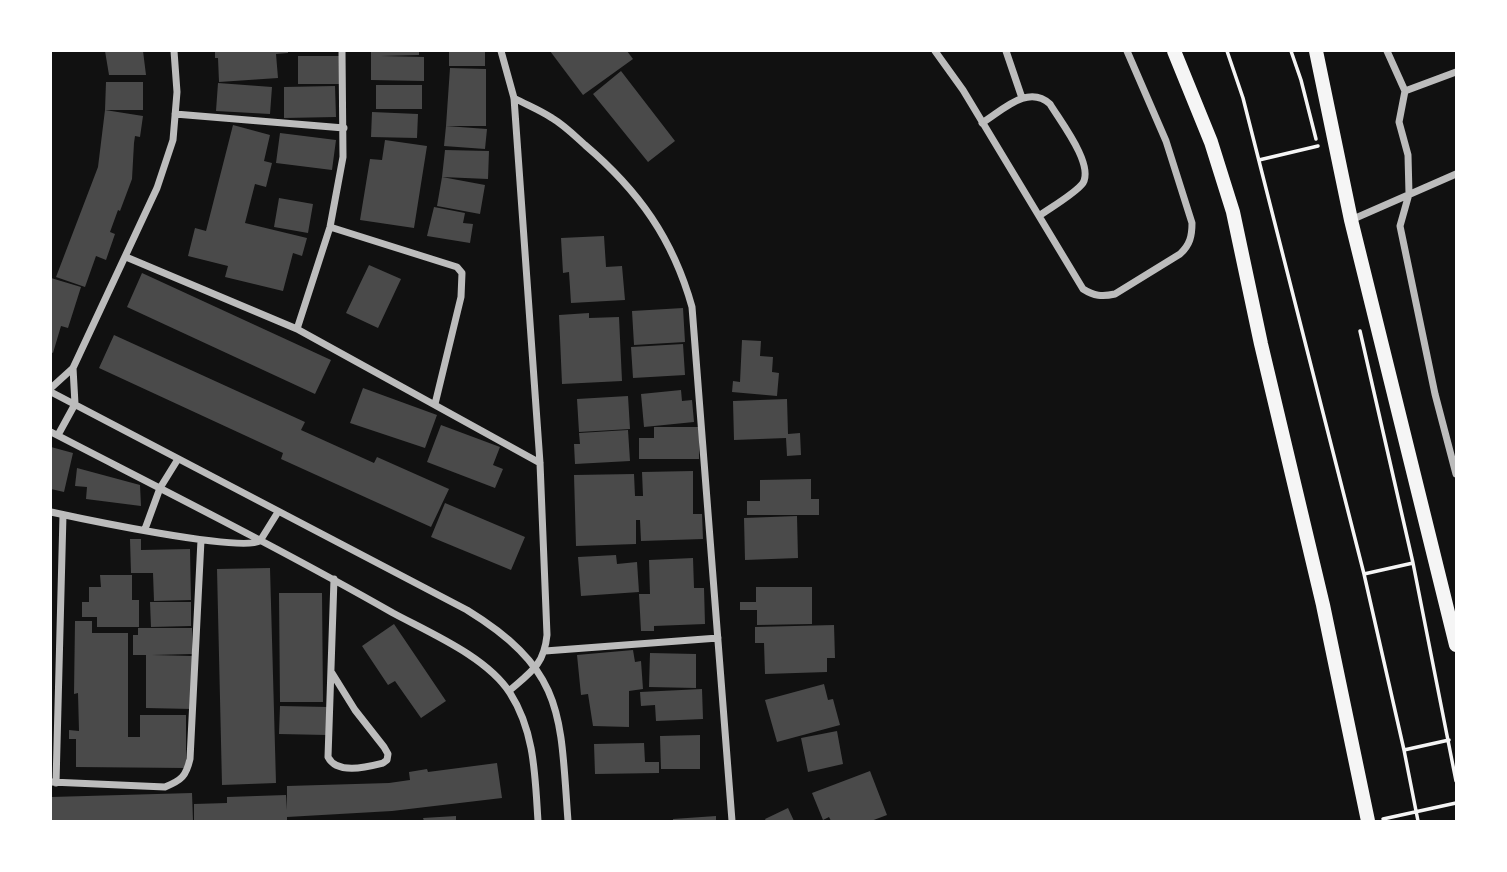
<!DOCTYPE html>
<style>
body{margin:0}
#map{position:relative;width:1507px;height:872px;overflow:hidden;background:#111;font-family:"Crimson Pro",serif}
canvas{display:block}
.frame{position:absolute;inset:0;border:52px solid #fff;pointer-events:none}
</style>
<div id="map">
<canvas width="1507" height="872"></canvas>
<div class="frame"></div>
</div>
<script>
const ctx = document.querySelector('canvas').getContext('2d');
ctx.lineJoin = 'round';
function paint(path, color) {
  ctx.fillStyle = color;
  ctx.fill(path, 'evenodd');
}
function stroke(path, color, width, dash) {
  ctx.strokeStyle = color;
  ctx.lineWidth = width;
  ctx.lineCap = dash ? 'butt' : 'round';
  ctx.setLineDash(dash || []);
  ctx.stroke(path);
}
paint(new Path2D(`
 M105 51H143L146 75H109Z
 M215 51H288V53L276 54 278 78 219 82 218 58H215Z
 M371 51H419V55L381 56 424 57V81L371 80Z
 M449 51H485V66H449Z
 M550 51H627L633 59 583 95Z
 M298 56H339V84H298Z
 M450 68 486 69V126H446Z
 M621 71 675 141 648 162 593 94Z
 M106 82H143V110H105Z
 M218 83 272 87 270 114 216 111Z
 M376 85H422V109H376Z
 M335 86 336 117 284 118V87Z
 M105 110 143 116 140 137 135 136 134 143 132 179 120 211 118 210 110 232 115 234 106 260 96 256 85 287 56 277 98 167Z
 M372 112 418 114 417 138 371 137Z
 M233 125 270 135 264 161 272 163 266 187 255 184 245 223 307 238 302 256 293 253 283 291 225 277 228 266 188 256 195 228 206 231Z
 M446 126 487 129 485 149 444 146Z
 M280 133 336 140 332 170 276 163Z
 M385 140 427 146 414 228 360 220 370 159 382 160Z
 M445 150 489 151 488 179 442 177Z
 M442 177 485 185 480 214 437 206Z
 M279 198 313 204 308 233 274 227Z
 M434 207 465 213 463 223 473 224 470 243 427 236Z
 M604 236 606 267 622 266 625 300 571 303 569 272 563 273 561 238Z
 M369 265 401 279 378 328 346 313Z
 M142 273 331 360 315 394 127 307Z
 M51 278 81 287 68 328 61 326 53 353 51 352Z
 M683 308 685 342 634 345 632 311Z
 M589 313V318L619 317 622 381 562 384 559 315Z
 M114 335 305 422 301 430 374 463 377 457 449 489 431 527 281 459 283 453 99 368Z
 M742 340 761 341 760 356 773 357 772 372 779 373 777 396 732 392 733 381 740 382Z
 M683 344 685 375 633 378 631 347Z
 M363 388 437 415 425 448 350 423Z
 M681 390 682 401 692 400 694 422 644 427 641 394Z
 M628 396 630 429 579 432 577 399Z
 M787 399 788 434 800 433 801 455 787 456 786 438 734 440 733 401Z
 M441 425 500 447 493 465 503 469 495 488 427 462Z
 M654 427H699V459H639V438H654Z
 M628 430 630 461 575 464 574 444H580L579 433Z
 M51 447 73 453 64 492 51 489Z
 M77 468 140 485 141 506 86 499 87 487 75 486Z
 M693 471V514H702L703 539 641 541 640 520H636V544L576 546 574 475 634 474 635 496H643L642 472Z
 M811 479V499H819V515H747V501H760V480Z
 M445 503 525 537 511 570 431 537Z
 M797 516 798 558 745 560 744 518Z
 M130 539H141V550L190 549 191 600 154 601 153 573H131Z
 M616 555 617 564 637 562 639 592 581 596 578 557Z
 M693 558 694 588H704L705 624 654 626V631H641L639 594H650L649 560Z
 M270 568 276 783 222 785 217 569Z
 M100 575H132V600H139V627H97V617H82V602H89V587H101Z
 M756 587H812V624L757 625V610H740V602H756Z
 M279 593H322L323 702H280Z
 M150 602H191V626L151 627Z
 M75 621H92V633H128V737H140V715H186V768L76 767V739H69V730L79 731 78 693 74 694Z
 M394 624 446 701 421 718 395 681 388 685 362 646Z
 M834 625 835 658H827V672L765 674 764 643H755V627Z
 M138 628H192V654L152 655 192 656V709L146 708V655H133V635H138Z
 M633 650 635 662 641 661 643 689 629 691V727L593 726 588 694 581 695 577 655Z
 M650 653 696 654V688L649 687Z
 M824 684 828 700 833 699 840 725 777 742 765 700Z
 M702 689 703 719 656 721 655 705 641 706 640 692Z
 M280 706 328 707 327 735 279 734Z
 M837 731 843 764 808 772 801 738Z
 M700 735V769H661L660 736Z
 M644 743 645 762H659V773L595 774 594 744Z
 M497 763 502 798 392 811 287 817V821H194V804L227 803V797L286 795 287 810V786L389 783 410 780 409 772 427 769 428 772Z
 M870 771 887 815 871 821H831L829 817 823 820 812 793Z
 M192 793 193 821H51V797Z
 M788 808 794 821H766L765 819Z
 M456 816V821H424L423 818Z
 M716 816V821H673V819Z`), '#4a4a4a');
stroke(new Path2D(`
 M1227 51 1243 98 1364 574 1404 750 1418 821
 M1291 51 1301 80 1316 139
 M1259 160 1318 146
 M1360 331 1413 563 1456 781
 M1364 574 1413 563
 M1404 750 1449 740
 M1383 819 1456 803`), '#f5f5f5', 3.5);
stroke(new Path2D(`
 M501 51 514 98 540 463 547 635C544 665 531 672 509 691
 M935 51 963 90 1083 289C1094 296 1102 297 1115 294L1180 254C1190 245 1192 236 1192 223L1166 141 1127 51
 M1006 51 1022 98
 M1387 51 1405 91 1399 122 1408 155 1409 194 1400 226 1435 394 1456 474
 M1405 91 1456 72
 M514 98C527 105 540 110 552 118 564 125 575 136 585 145 639 191 673 239 692 307L732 821
 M175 114 344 128
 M982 123C1003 110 1028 84 1050 104 1060 121 1094 164 1083 183 1076 193 1050 208 1039 216
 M1351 220 1456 174
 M330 227 457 267 462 273 461 297 435 404
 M126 257 297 329 540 463
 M297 329 330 227 343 157 342 51
 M51 388 73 368 157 188 173 140 177 92 174 51
 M51 392 467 610C566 671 560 716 568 821
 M51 432C165 491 281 549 393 613 430 633 487 657 510 693 535 732 535 777 538 821
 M58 435 75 404 73 368
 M51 512C83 519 239 552 260 541L278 512
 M145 529 160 488 178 459
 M545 651 718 638
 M332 673 355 710 384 747 388 754 387 760 383 763C367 767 337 775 328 757L334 579
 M51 782 165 787C182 780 186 776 190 759L201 540
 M56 783 63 515`), '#bcbcbc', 7);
stroke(new Path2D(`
 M1174 51 1211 142 1233 212 1261 344 1323 605 1368 821
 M1316 51 1351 220 1456 645`), '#f5f5f5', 14);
</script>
